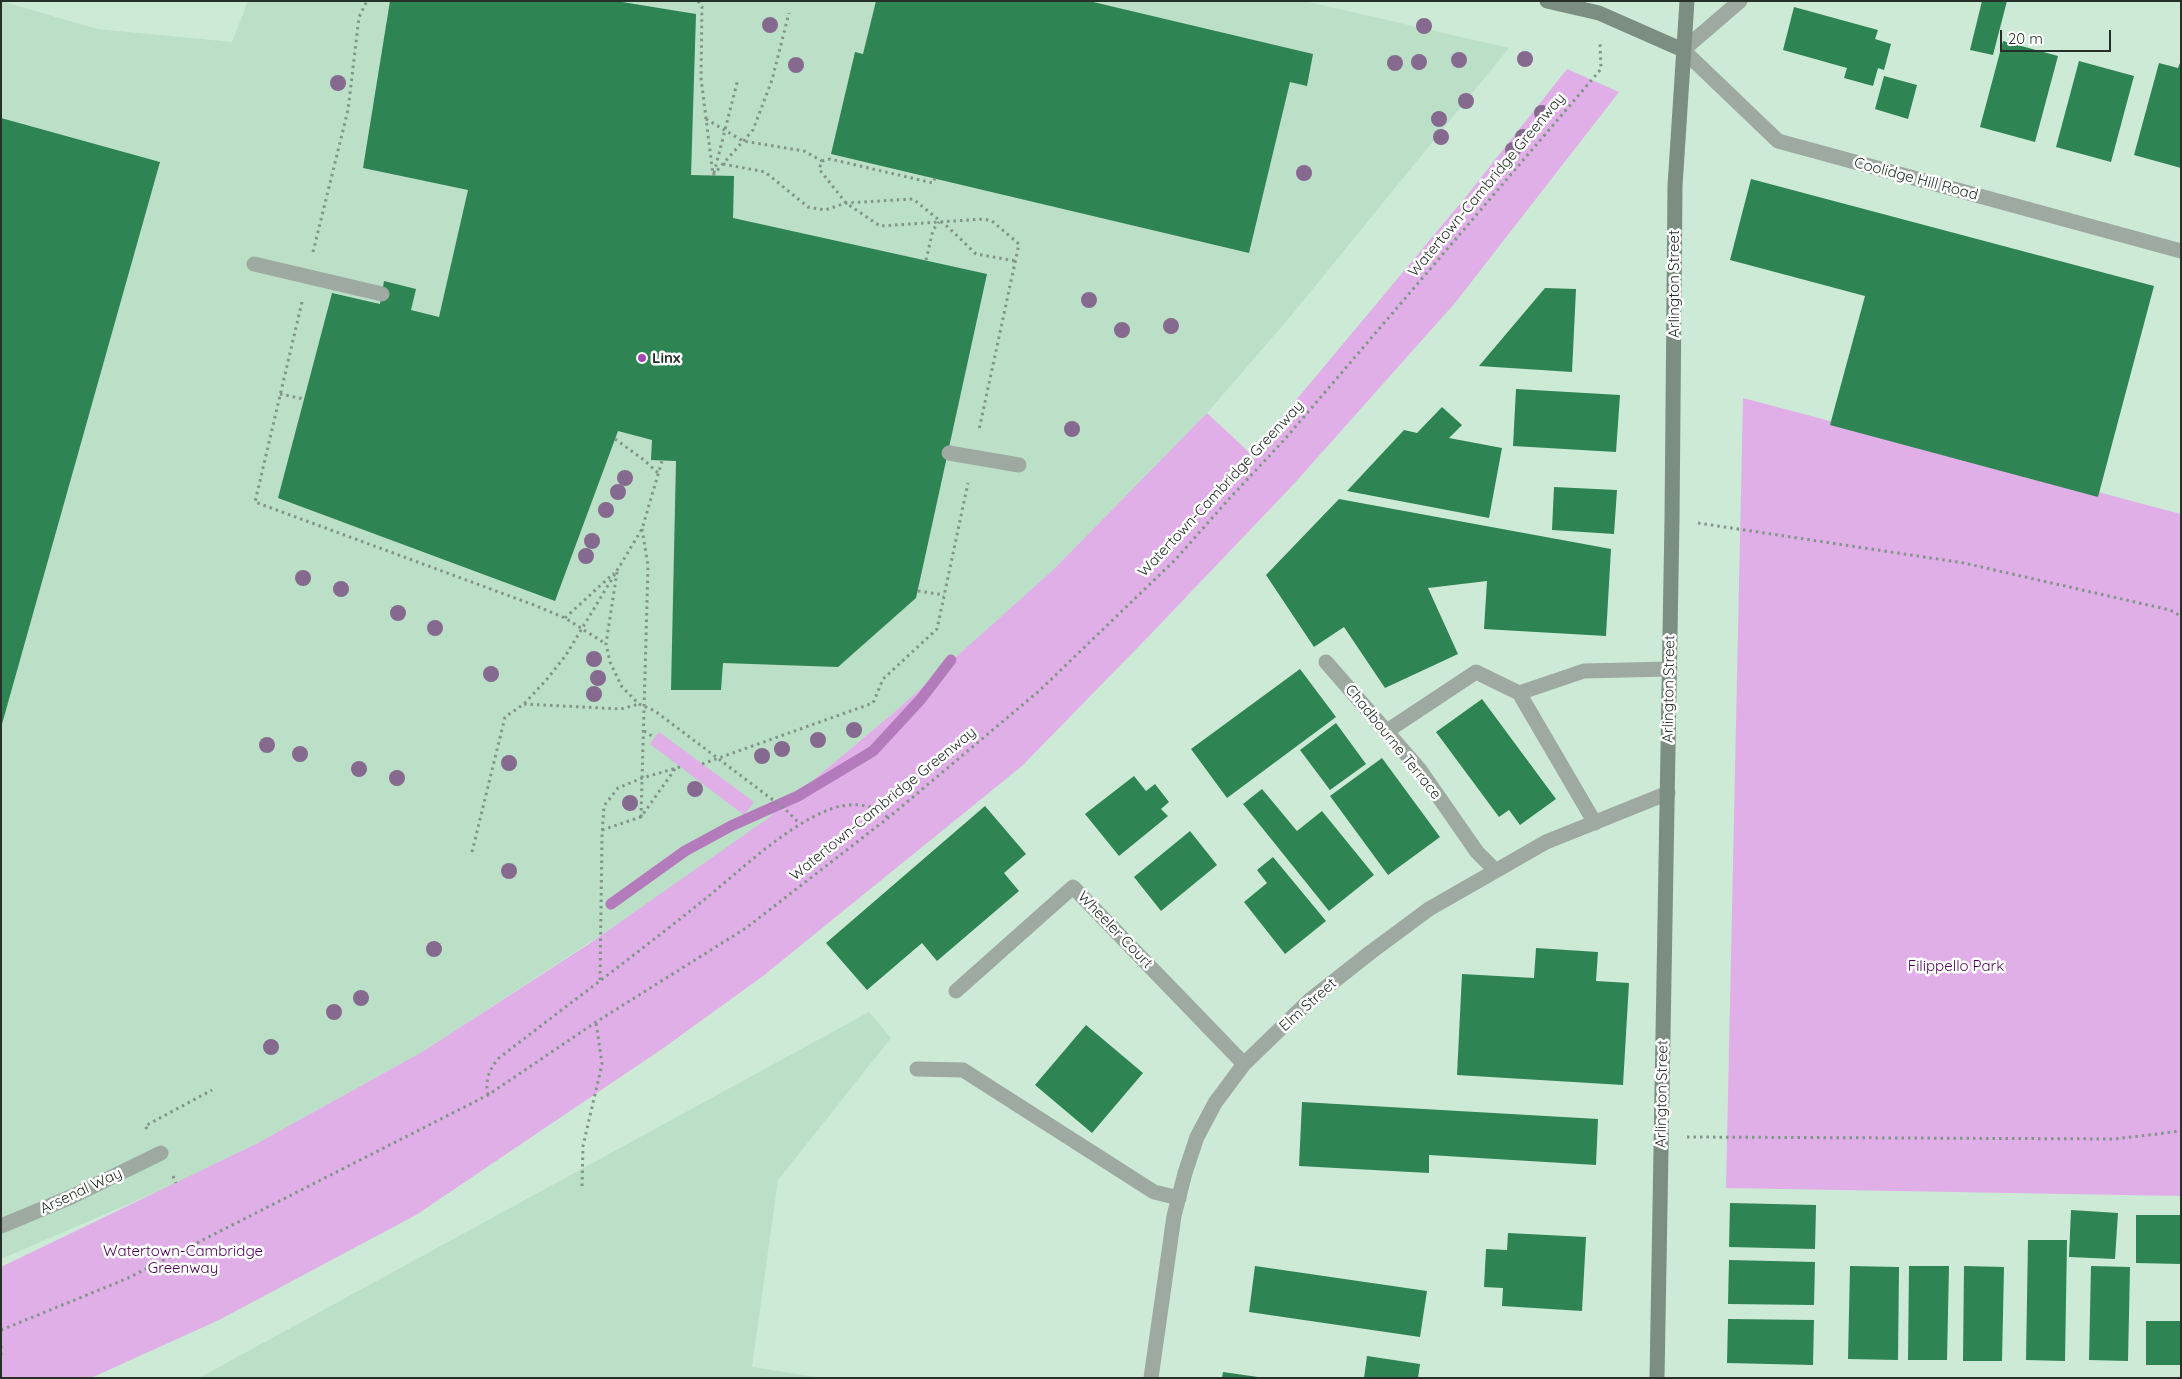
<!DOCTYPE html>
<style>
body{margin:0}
#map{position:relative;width:2182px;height:1379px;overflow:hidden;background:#cdead6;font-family:Quicksand,sans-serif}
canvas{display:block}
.frame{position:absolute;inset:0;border:2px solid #253028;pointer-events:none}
.scale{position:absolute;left:2000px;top:30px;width:111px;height:22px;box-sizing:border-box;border:2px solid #253028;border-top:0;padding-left:6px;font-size:15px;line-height:18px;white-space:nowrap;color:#253028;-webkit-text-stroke:4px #fff;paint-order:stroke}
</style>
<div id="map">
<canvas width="2182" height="1379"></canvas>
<div class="frame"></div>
<div class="scale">20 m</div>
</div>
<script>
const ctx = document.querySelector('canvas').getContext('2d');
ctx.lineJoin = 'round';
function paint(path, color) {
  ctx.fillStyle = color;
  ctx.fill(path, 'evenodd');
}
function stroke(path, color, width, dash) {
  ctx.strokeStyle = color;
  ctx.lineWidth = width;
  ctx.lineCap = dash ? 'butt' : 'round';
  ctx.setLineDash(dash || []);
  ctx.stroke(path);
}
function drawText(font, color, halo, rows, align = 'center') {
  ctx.font = font + ' Quicksand,sans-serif';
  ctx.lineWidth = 5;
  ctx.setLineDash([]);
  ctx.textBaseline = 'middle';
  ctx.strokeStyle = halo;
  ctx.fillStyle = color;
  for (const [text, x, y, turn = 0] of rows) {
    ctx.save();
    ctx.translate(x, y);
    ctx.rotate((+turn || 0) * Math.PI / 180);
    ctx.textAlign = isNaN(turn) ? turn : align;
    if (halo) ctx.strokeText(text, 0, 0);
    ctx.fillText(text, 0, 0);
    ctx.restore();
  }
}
paint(new Path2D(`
 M1 1 97 29 232 42 248 1H1304L1509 48 1290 317 1207 413 1050 573 898 709 767 819 685 880 422 1052 256 1144 175 1184 1 1259Z
 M869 1012 891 1038 778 1180 752 1367 822 1378H199Z`), '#bcdfc7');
paint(new Path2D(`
 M1567 69 1619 92 1455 303 1292 486 1147 638 1022 766 763 976 662 1049 416 1215 219 1320 91 1378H1V1267L256 1144 422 1052 589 944 767 819 898 709 1053 570 1207 413 1251 454 1464 199Z
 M1743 398 2181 514V1196L1726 1188Z
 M659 732 754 802 744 815 650 744Z`), '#e0afe7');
stroke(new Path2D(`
 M611 904 685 851 731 826 798 796 873 751 921 699 951 660`), '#b47bbc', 11);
paint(new Path2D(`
 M390 1H616L696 14 691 175 734 176 733 218 987 274 916 598 838 667 723 663 721 690H671L676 461 651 460 652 440 618 431 555 601 278 498 332 293 380 304 384 281 416 289 411 310 439 317 468 190 363 168Z
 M876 1H1089L1313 54 1307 86 1290 82 1249 253 831 154 855 52 863 54Z
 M1982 1H2007L1993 55 1970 50Z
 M1794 7 1878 30 1875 39 1891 44 1884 70 1878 68 1873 86 1844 78 1847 68 1783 50Z
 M2003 41 2058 56 2035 142 1980 127Z
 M2181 60V168L2134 155 2159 63 2178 68Z
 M2079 61 2134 76 2111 162 2056 147Z
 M1884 76 1917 85 1908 119 1875 109Z
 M1 118 160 162 2 724H1Z
 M1751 179 2154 286 2098 497 1830 425 1865 296 1730 260Z
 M1545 288 1576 289 1572 372 1479 366Z
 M1516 389 1620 395 1616 452 1513 446Z
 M1442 407 1462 425 1449 438 1502 448 1489 518 1347 491 1404 430 1417 433Z
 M1554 487 1617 490 1614 534 1552 530Z
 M1339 499 1611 549 1606 636 1484 629 1487 581 1428 588 1458 654 1385 688 1344 627 1314 647 1266 575Z
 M1300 669 1336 717 1227 798 1191 749Z
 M1482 699 1556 799 1520 825 1509 810 1499 817 1436 732Z
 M1336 723 1366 764 1330 790 1300 750Z
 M1382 758 1440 837 1388 875 1330 796Z
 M1134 776 1146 791 1155 784 1169 802 1161 809 1168 816 1119 856 1085 814Z
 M1262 789 1297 831 1322 811 1374 875 1329 911 1243 804Z
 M985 806 1026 854 1004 873 1019 891 937 961 922 943 867 990 826 943Z
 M1190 831 1217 865 1161 911 1134 877Z
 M1273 857 1326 921 1285 954 1244 902 1267 883 1257 870Z
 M1536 948 1598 952 1596 981 1629 983 1623 1085 1457 1075 1462 974 1534 978Z
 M1086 1025 1143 1073 1092 1133 1035 1085Z
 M1302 1102 1598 1119 1596 1165 1429 1155V1173L1299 1166Z
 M1730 1203 1816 1205 1815 1249 1729 1247Z
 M2071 1210 2118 1213 2115 1259 2069 1257Z
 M2136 1215H2181V1264L2136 1263Z
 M1508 1233 1586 1237 1582 1311 1502 1306 1503 1288 1484 1287 1486 1249 1507 1250Z
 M2028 1240H2067L2065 1361 2026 1360Z
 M1729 1260 1815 1262 1814 1305 1728 1304Z
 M1255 1266 1427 1291 1420 1337 1249 1312Z
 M1850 1266 1899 1267 1898 1360 1848 1359Z
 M1909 1266H1949L1947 1360H1908Z
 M1964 1266 2004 1267 2002 1361H1963Z
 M2091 1266 2130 1267 2128 1361 2089 1360Z
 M1728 1319 1814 1320 1813 1365 1727 1363Z
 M2146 1321H2181V1365H2146Z
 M1367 1356 1420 1364 1418 1378H1364Z
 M1223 1372 1258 1377 1257 1378H1222Z`), '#2e8453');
stroke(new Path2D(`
 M698 1 702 7 701 78 713 175
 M706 119 743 141 804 151 822 161
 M723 164 765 172 808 207 825 210 846 203 913 199 949 228 976 254 1016 261
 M714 173 738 79
 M713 175 753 130 772 80 789 13
 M935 178 933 183 830 159 822 161 819 169 846 203 880 226 984 219 992 221 1019 244 979 430
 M313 252 348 110 359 17 367 1
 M926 260 933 230 939 222
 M302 302 255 502 534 605 565 618 606 644
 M280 394 304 399
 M615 439 644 460 658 473
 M1698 523 1964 563 2170 610 2181 616
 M617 572 606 644 610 662 622 687 639 704 655 711 785 809 800 824
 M918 591 944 595
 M565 618 614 573
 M524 704 621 709 639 704
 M644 731 655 738
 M702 764 873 703 883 679 937 629 968 483
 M641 817 648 566 642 529
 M602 830 641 817 675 769
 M472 852 505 717 524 704 548 678 566 655 642 529 662 461
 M600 980 602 836 604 806 618 788 642 778 680 767
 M488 1095C485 1080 489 1069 499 1058 566 1006 634 956 700 903 738 873 783 828 828 810 848 802 873 802 888 818
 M147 1129 145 1126 212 1090
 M1687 1137 2115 1139 2181 1131
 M173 1176 176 1183
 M582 1186 583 1146 602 1064 596 1022
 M1 1330 126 1279 488 1095 596 1022 746 928 888 818 1039 691 1176 559 1228 500 1285 439 1601 69 1600 42
 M1 1346V1355`), '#819688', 3, [2.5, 4]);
stroke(new Path2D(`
 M254 264 382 294
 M949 453 1019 465
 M1387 731 1476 672 1519 693
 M1595 823 1519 693 1584 671 1670 669
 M917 1069 963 1070 1154 1192 1179 1198`), '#9da9a1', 15);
stroke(new Path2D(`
 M1740 1 1683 50 1778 141 2181 251
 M1326 662 1420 770 1477 852 1495 870
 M956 991 1073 887 1244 1064
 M1 1226 71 1197 161 1153
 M1151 1378 1174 1216 1185 1173 1197 1137 1215 1103 1244 1064 1310 1000 1371 952 1429 909 1546 842 1668 793`), '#9da9a1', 15);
stroke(new Path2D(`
 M1547 1 1599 13 1683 50
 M1657 1378 1672 520 1675 186 1687 1`), '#7c8e81', 15);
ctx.fillStyle = '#85698e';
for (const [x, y] of [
 [770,25],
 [1424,26],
 [1525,59],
 [1459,60],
 [1419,62],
 [1395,63],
 [796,65],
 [338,83],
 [1466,101],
 [1542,113],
 [1439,119],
 [1441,137],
 [1523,137],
 [1513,150],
 [1304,173],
 [1089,300],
 [1171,326],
 [1122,330],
 [1072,429],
 [625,478],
 [618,492],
 [606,510],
 [592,541],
 [586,556],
 [303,578],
 [341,589],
 [398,613],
 [435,628],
 [594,659],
 [491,674],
 [598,678],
 [594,694],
 [854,730],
 [818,740],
 [267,745],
 [782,749],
 [300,754],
 [762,756],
 [509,763],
 [359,769],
 [397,778],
 [695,789],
 [630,803],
 [509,871],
 [434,949],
 [361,998],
 [334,1012],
 [271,1047]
]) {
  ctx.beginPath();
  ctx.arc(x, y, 8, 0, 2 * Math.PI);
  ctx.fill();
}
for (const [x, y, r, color] of [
 [642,358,5,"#a347b1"]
]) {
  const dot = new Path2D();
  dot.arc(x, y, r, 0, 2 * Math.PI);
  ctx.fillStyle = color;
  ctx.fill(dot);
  stroke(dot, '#fff', 2);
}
drawText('15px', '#253028', '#fff', [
 ["Coolidge Hill Road",1916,179,15],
 ["Watertown-Cambridge Greenway",1487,185,-50],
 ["Arlington Street",1674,284,-90],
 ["Watertown-Cambridge Greenway",1221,489,-47],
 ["Arlington Street",1669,689,-89],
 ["Chadbourne Terrace",1393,742,51],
 ["Watertown-Cambridge Greenway",883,804,-39],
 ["Wheeler Court",1115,930,46],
 ["Elm Street",1308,1005,-42],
 ["Arlington Street",1662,1094,-89],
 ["Arsenal Way",81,1191,-25]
]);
drawText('bold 15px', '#253028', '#fff', [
 ["Linx",652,358]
], 'left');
drawText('15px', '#4a0054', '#fff', [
 ["Filippello Park",1956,966],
 ["Watertown-Cambridge",183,1251],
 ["Greenway",183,1268]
]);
</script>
